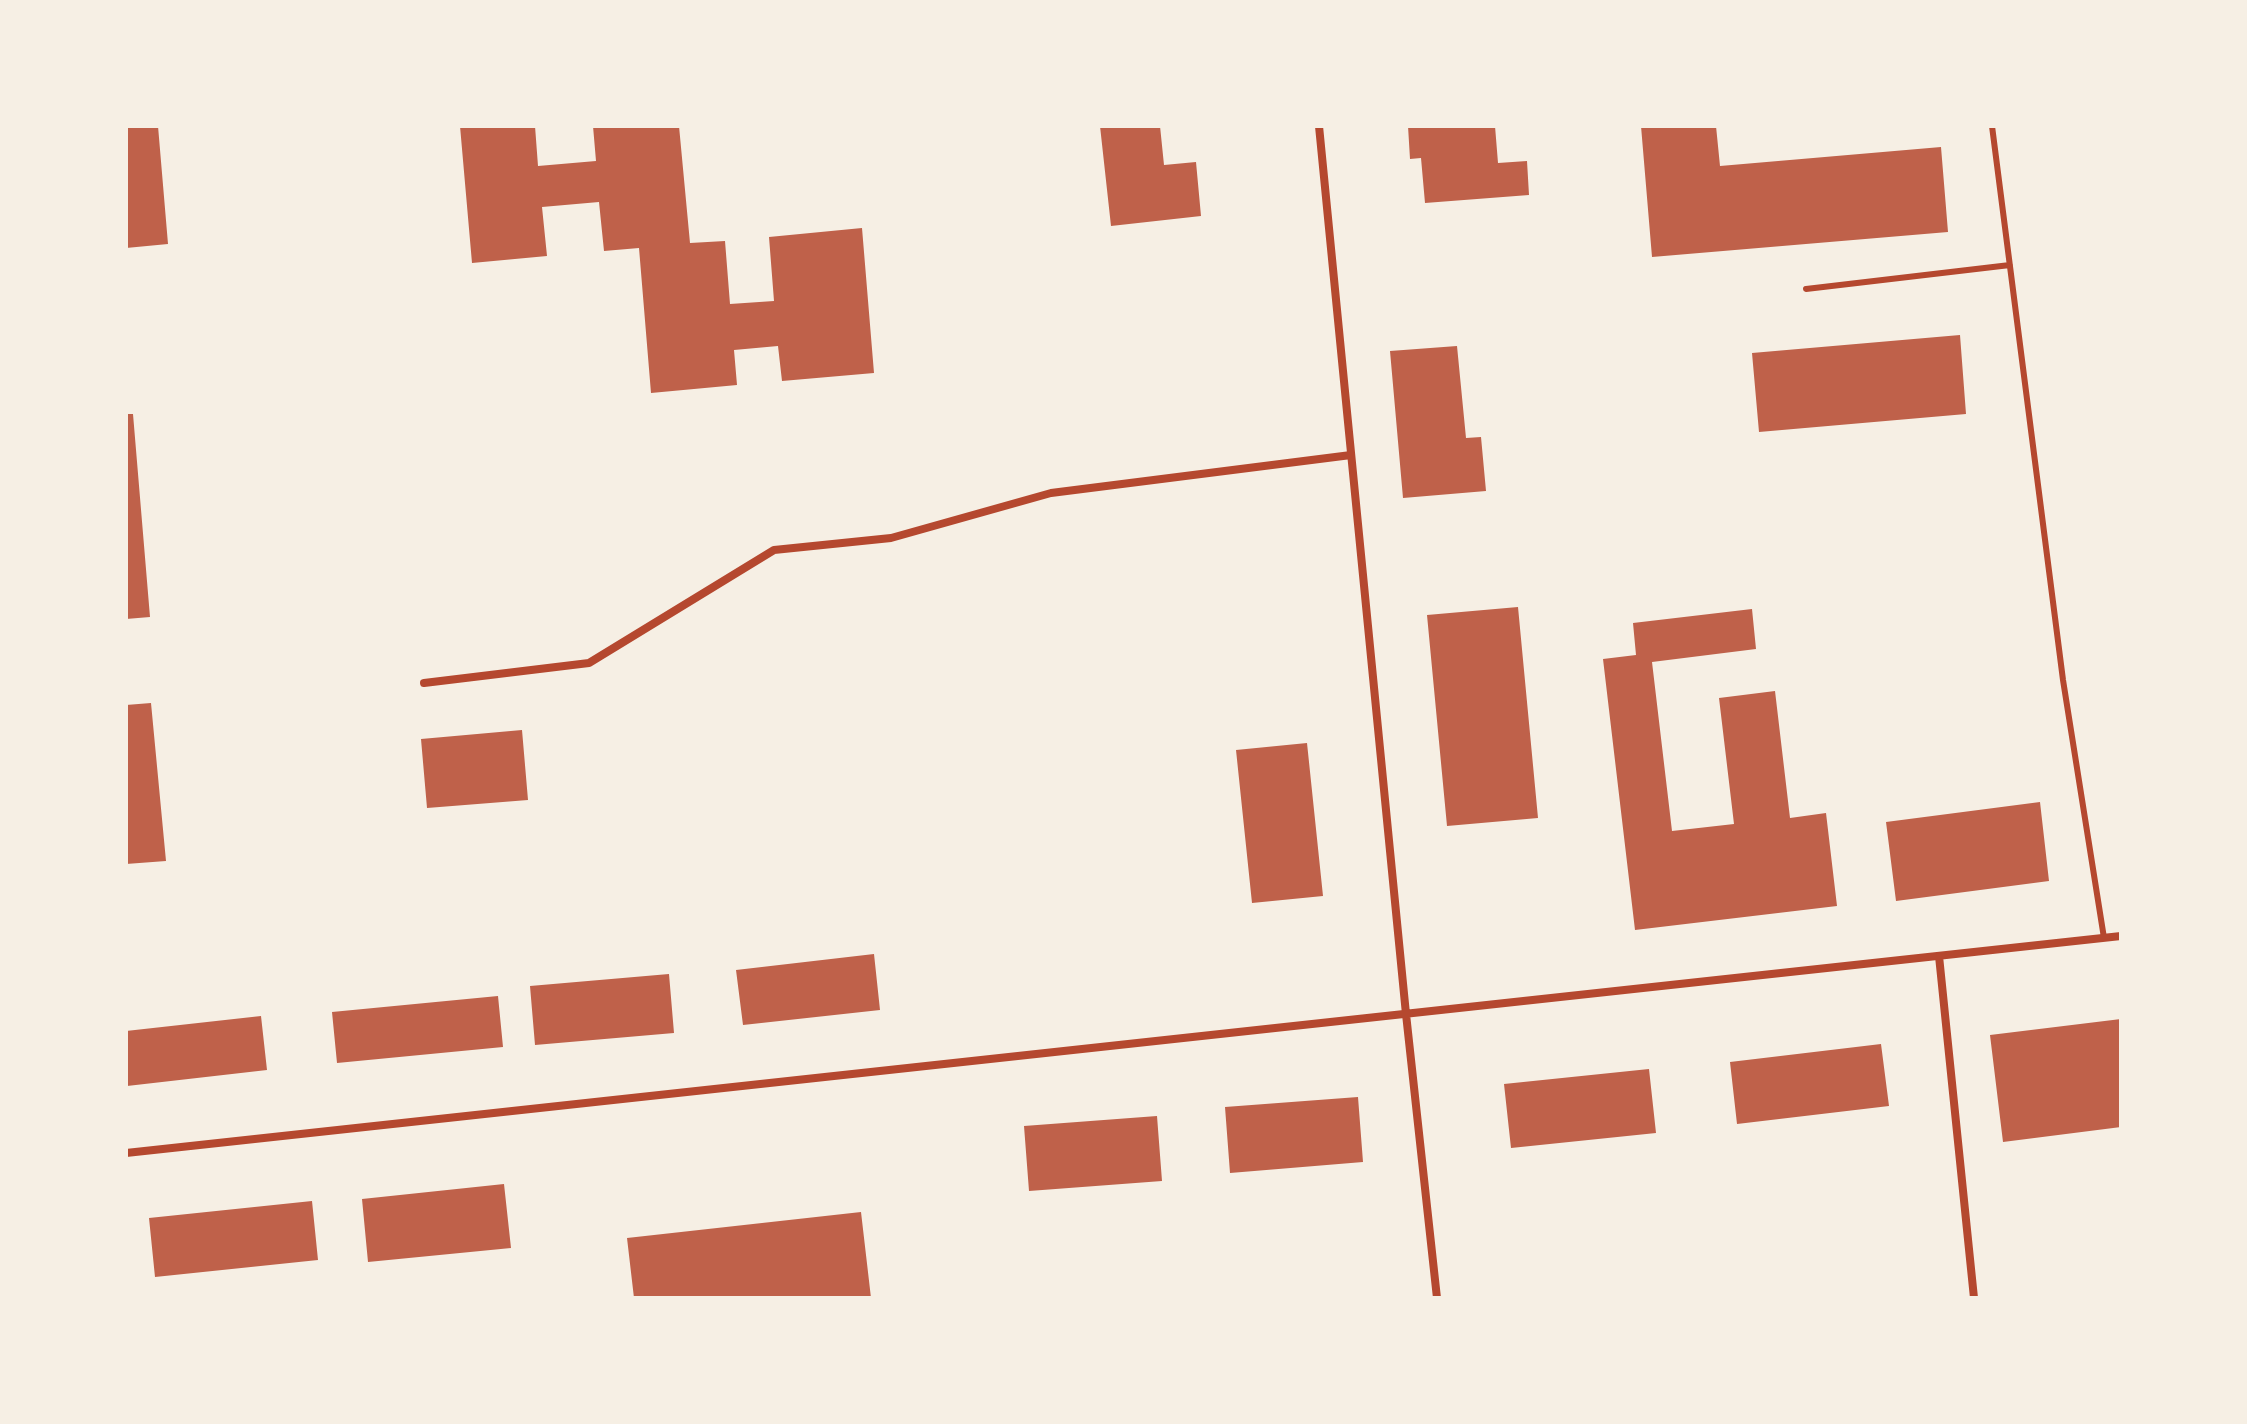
<!DOCTYPE html>
<style>
body{margin:0}
#map{position:relative;width:2247px;height:1424px;overflow:hidden;background:#f6efe4;font-family:Overpass,sans-serif}
canvas{display:block}
.frame{position:absolute;inset:0;border:128px solid #f6efe4;pointer-events:none}
</style>
<div id="map">
<canvas width="2247" height="1424"></canvas>
<div class="frame"></div>
</div>
<script>
const ctx = document.querySelector('canvas').getContext('2d');
ctx.lineJoin = 'round';
function paint(path, color) {
  ctx.fillStyle = color;
  ctx.fill(path, 'evenodd');
}
function stroke(path, color, width, dash) {
  ctx.strokeStyle = color;
  ctx.lineWidth = width;
  ctx.lineCap = dash ? 'butt' : 'round';
  ctx.setLineDash(dash || []);
  ctx.stroke(path);
}
paint(new Path2D(`
 M126 126H158L168 244 126 248Z
 M460 126H535L538 166 596 161 593 126H679L690 243 725 241 730 304 774 301 769 237 862 228 874 373 782 381 778 346 734 350 737 385 651 393 639 248 604 251 599 202 542 207 547 256 472 263Z
 M1100 126H1160L1164 165 1196 162 1201 216 1111 226Z
 M1408 126H1495L1498 163 1527 161 1529 195 1425 203 1421 158 1410 159Z
 M1641 126H1716L1720 166 1941 147 1948 232 1652 257Z
 M1960 335 1966 414 1759 432 1752 353Z
 M1457 346 1466 438 1481 437 1486 491 1403 498 1390 351Z
 M126 414H133L150 617 126 619Z
 M1518 607 1538 818 1447 826 1427 615Z
 M1752 609 1756 649 1652 662 1672 831 1734 824 1719 698 1775 691 1790 818 1826 813 1837 906 1635 930 1603 659 1636 655 1633 623Z
 M151 703 166 861 126 864V705Z
 M522 730 528 800 427 808 421 739Z
 M1307 743 1323 896 1252 903 1236 750Z
 M2040 802 2049 881 1896 901 1886 822Z
 M874 954 880 1010 743 1025 736 970Z
 M669 974 674 1033 535 1045 530 986Z
 M498 996 503 1047 337 1063 332 1012Z
 M261 1016 267 1070 127 1086 126 1031Z
 M2121 1019V1127L2003 1142 1990 1035Z
 M1881 1044 1889 1106 1737 1124 1730 1062Z
 M1649 1069 1656 1133 1511 1148 1504 1084Z
 M1358 1097 1363 1162 1230 1173 1225 1107Z
 M1157 1116 1162 1181 1029 1191 1024 1126Z
 M504 1184 511 1248 368 1262 362 1199Z
 M312 1201 318 1260 155 1277 149 1218Z
 M861 1212 871 1298H634L627 1238Z`), '#bf614a');
stroke(new Path2D(`
 M1992 126 2063 680 2104 938
 M1806 289 2010 265`), '#b5482f', 6);
stroke(new Path2D(`
 M1319 126 1406 1014 1437 1298
 M424 683 589 663 774 550 891 538 1051 493 1351 455
 M1939 956 1974 1298
 M126 1153 2121 936`), '#b5482f', 8);
</script>
